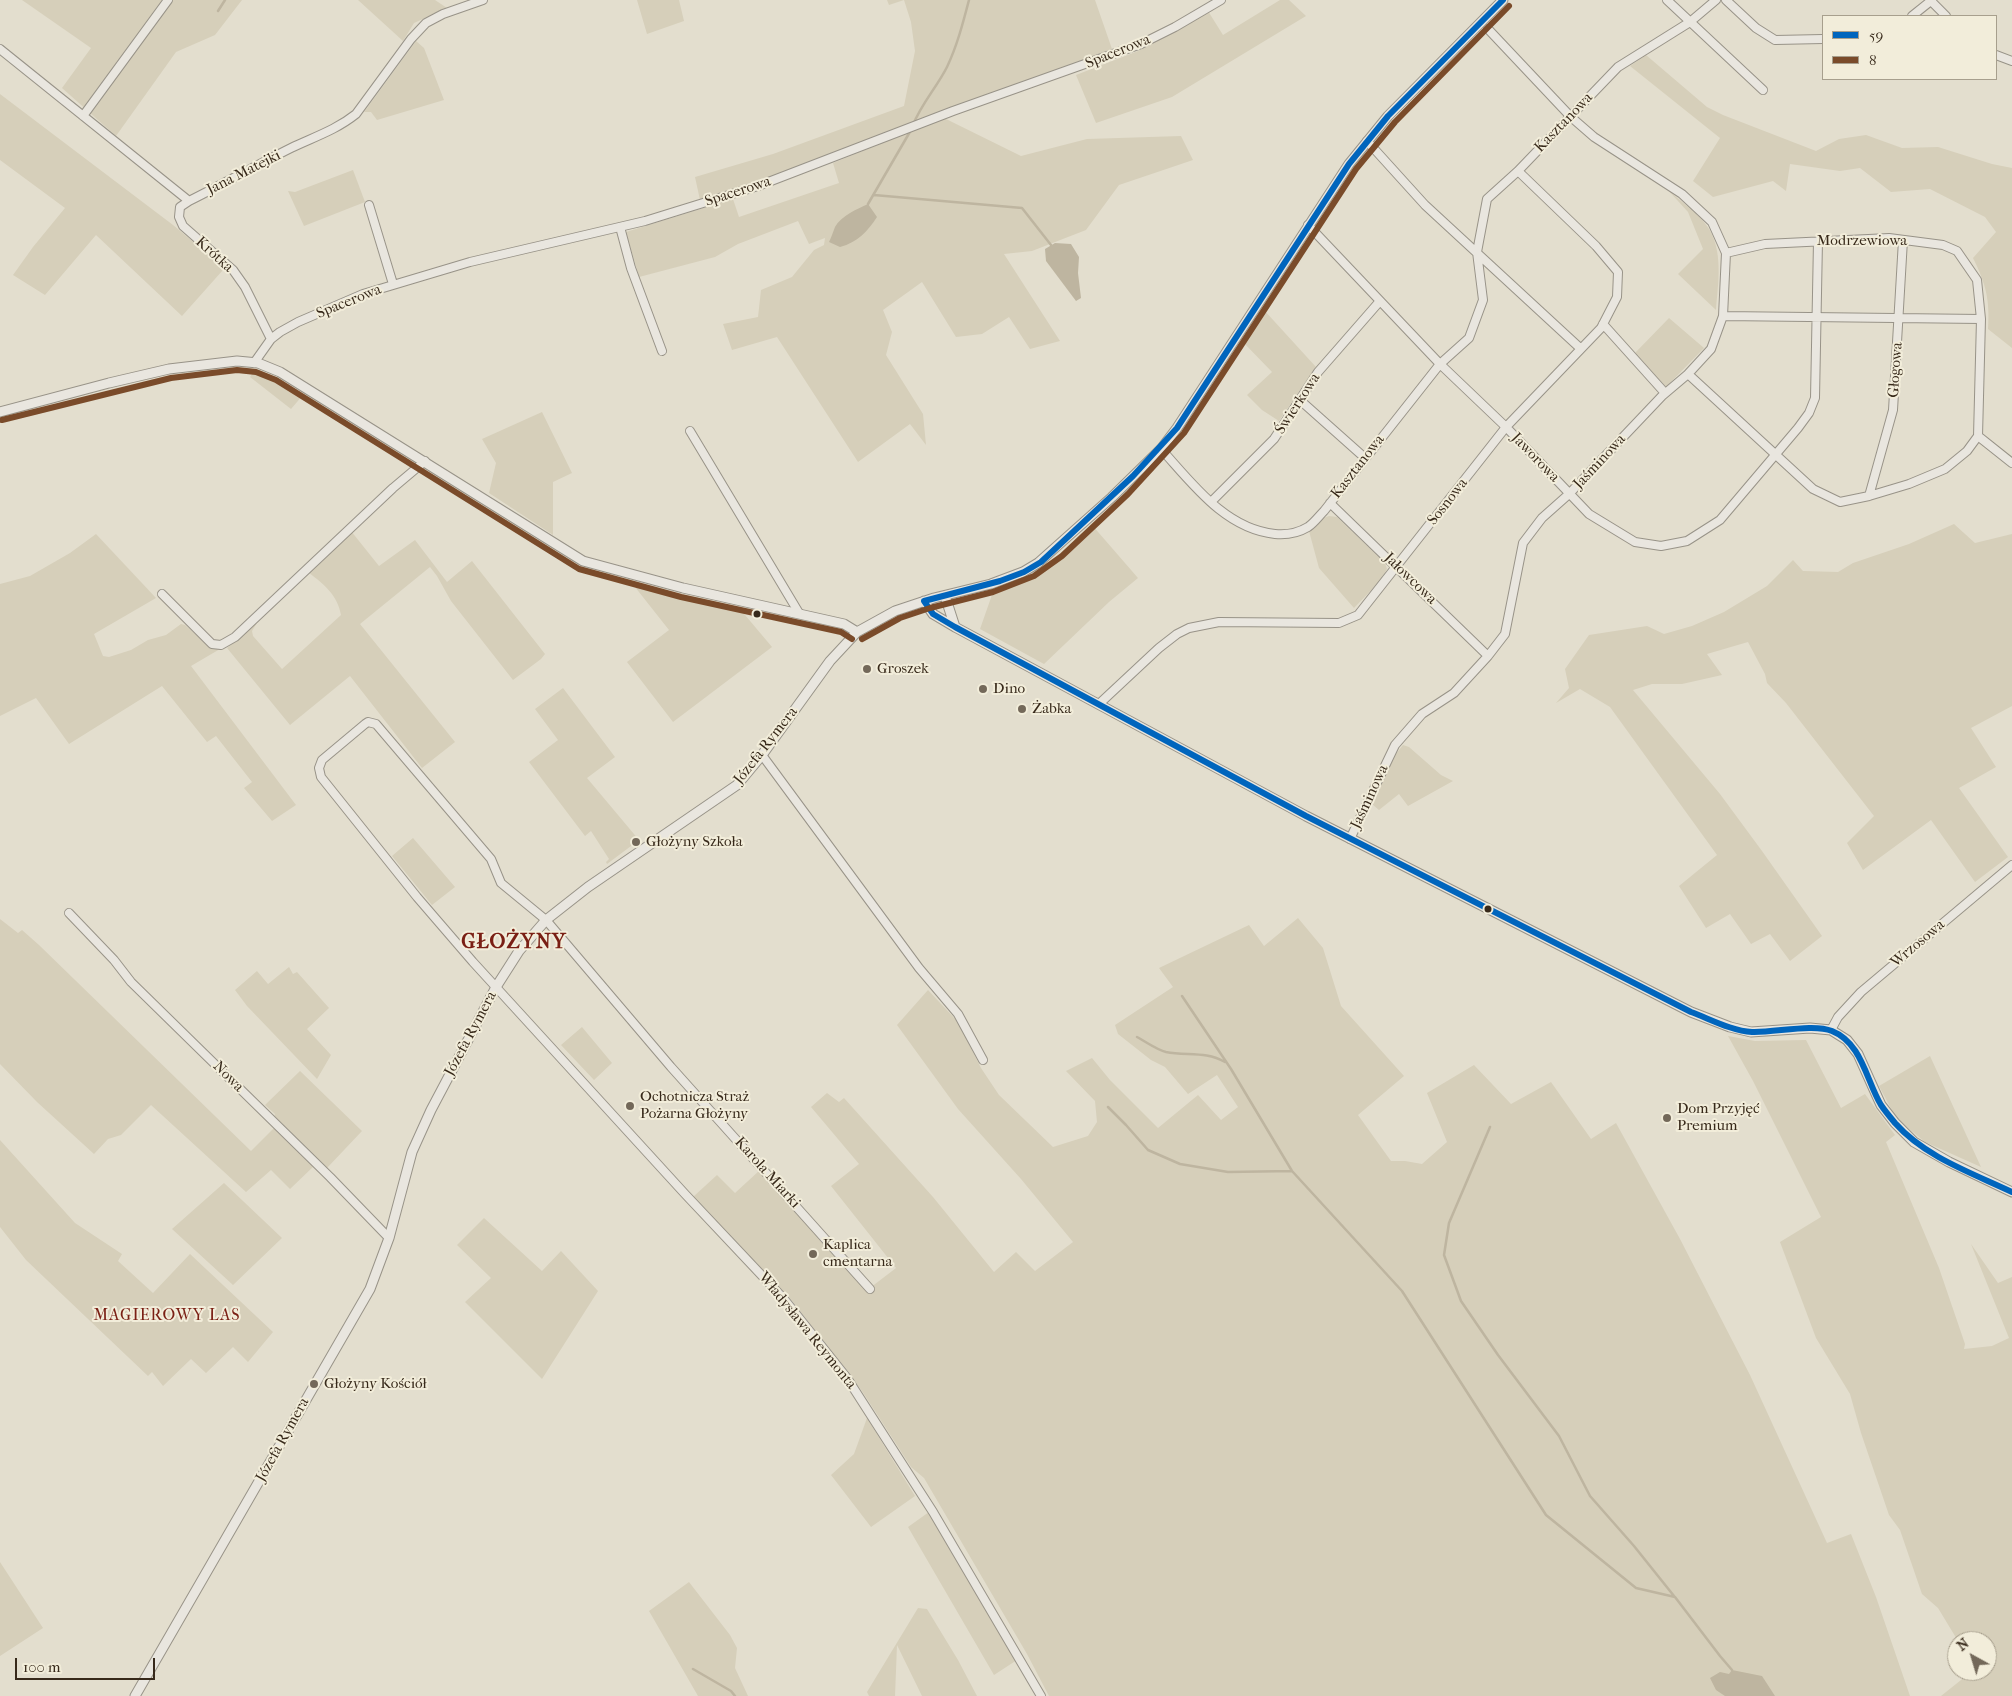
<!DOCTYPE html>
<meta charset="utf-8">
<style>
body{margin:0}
#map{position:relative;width:2012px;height:1696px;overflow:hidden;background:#e3dece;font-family:"IM FELL French Canon",serif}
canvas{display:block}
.legend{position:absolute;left:1822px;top:15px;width:175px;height:65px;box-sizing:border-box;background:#f2edda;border:1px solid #a79f8d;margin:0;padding:6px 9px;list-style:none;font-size:15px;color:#37291a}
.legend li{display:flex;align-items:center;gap:10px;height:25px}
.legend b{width:25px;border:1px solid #a79f8d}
.north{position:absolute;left:1947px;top:1631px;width:50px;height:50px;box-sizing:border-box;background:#f2edda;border:1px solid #a79f8d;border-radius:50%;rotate:321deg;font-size:14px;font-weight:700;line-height:20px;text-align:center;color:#37291a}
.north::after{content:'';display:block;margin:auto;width:18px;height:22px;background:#736859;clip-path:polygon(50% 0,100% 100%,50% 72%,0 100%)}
.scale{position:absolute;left:15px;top:1658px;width:140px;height:22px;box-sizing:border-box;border:2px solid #37291a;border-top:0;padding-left:6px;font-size:15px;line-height:18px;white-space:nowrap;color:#37291a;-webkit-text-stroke:4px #f2edda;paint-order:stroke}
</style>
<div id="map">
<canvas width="2012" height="1696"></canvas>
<ul class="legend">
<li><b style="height:6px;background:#0065bd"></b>59</li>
<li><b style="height:6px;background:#7a4b2a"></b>8</li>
</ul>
<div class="north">N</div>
<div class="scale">100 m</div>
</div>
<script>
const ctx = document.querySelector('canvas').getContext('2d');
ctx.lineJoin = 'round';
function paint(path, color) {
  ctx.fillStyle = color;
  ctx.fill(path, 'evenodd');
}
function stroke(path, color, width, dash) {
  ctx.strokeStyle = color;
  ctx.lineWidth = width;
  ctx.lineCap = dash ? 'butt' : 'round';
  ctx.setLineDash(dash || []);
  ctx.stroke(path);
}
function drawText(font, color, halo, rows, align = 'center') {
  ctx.font = font + ' "IM FELL French Canon",serif';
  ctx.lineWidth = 4;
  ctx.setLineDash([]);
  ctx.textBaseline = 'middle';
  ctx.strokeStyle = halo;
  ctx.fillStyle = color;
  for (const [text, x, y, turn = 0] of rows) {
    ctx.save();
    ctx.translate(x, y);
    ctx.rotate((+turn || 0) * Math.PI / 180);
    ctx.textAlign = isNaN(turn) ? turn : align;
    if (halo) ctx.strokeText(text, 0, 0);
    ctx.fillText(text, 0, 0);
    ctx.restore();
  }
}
paint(new Path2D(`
 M22 0H242L215 35 176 52 116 136 62 88 91 48Z
 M358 0H435L447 8 414 23 403 41Z
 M637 0H679L684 21 647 34Z
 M887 0H1095L1112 49 745 187 700 200 695 177 773 154 904 106 915 51 911 22 904 0 889 5Z
 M1280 0H1289L1306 16 1172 97 1096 123 1076 75 1138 51 1208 11 1223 35Z
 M416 41 424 48 444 100 377 120 371 112H364Z
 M1646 55 1707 107 1723 115 1816 151 1839 139 1866 135 1902 148 1938 147 1992 164 2012 168V348L1988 329C1990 300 1986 284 1973 258L1996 232 1985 217 1930 189 1891 192 1860 168 1840 171 1790 164 1786 191 1773 181 1713 197 1693 181 1720 138 1630 66Z
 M0 94 173 225 203 250 223 270 182 316 96 235 45 295 13 275 33 247 65 208 0 160Z
 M944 118 1021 156 1087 139 1181 136 1193 160 1119 185 1086 230 1032 251 1004 254 1060 341 1030 349 1009 317 982 334 956 337 922 282 883 310 892 332 886 355 923 414 926 445 910 424 858 462 777 337 732 350 723 324 758 317 761 290 792 277 814 250 824 245 825 238 809 244 798 221 738 244 715 257 639 277 626 232 733 199 739 217 839 183 833 163Z
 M353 170 365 202 304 226 288 191 295 192Z
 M1667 189C1678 199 1700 215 1707 226 1724 250 1718 283 1716 310L1678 274 1703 249 1688 212Z
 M1264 310 1316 367 1279 421 1262 410 1247 395 1272 372 1242 341Z
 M1669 318 1704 348 1666 387 1635 353Z
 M254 371 268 375 303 395 291 409 250 377Z
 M542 412 572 473 553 482V535L489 493 496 463 482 439Z
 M1329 516 1337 517 1385 563 1387 569 1380 581 1354 608 1319 568 1309 531 1323 518Z
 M1954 524 1975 543 2012 534V706L1971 728 1996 767 1959 788 2008 857 1975 882 1931 820 1863 870 1847 843 1874 816 1786 703 1767 683 1765 674 1748 642 1707 654 1722 675 1682 684H1652L1633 690 1720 794 1762 851 1822 936 1790 961 1770 934 1751 944 1730 914 1706 928 1679 886 1717 855 1610 707 1580 689 1556 703 1569 688 1565 669 1589 635 1647 626 1664 634 1692 626 1724 612 1767 586 1793 560 1803 571 1838 572 1853 563 1909 544Z
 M1092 525 1138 578 1109 602 1044 664 980 629 993 592 1015 585 1039 574Z
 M351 531 379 566 415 540 447 582 472 561 545 654 541 659 513 680 451 601 437 576 430 567 360 624 455 742 422 768 350 676 290 725 227 648 257 623 252 631 253 636 282 669 341 615C338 596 324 584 309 573Z
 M96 534 156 598 94 634 103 656 109 657 131 650 148 640 166 635 181 624 185 625 210 647 220 649 191 666 296 805 272 821 244 788 252 782 216 736 207 742 162 686 69 744 36 698 0 716V584L30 576 70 553Z
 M635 587 740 609 772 647 673 722 627 662 669 630Z
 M563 688 615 757 587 778 639 840 607 864 606 862 609 859 591 831 585 836 529 762 558 740 535 709Z
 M1403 745 1409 747 1441 775 1453 781 1408 806 1399 794 1379 810 1372 804 1395 755Z
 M413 838 455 887 432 905 392 856Z
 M1298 918 1323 948 1341 1006 1404 1076 1358 1115 1391 1161H1405L1422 1164 1447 1142 1427 1093 1474 1065 1511 1104 1551 1082 1591 1139 1616 1123 1680 1239 1750 1375 1827 1543 1851 1534 1876 1597 1910 1696H1049L1027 1654 924 1478 911 1467 862 1391 789 1297 693 1197 717 1175 735 1193 760 1170 866 1291 896 1268 831 1186 859 1164 811 1107 827 1093 839 1102 844 1098 933 1197 994 1272 1016 1252 1035 1271 1073 1242 1021 1179 958 1109 897 1025 928 990 958 1022 981 1068 999 1095 1053 1147 1088 1136 1097 1122 1095 1101 1066 1071 1092 1058 1110 1080 1158 1128 1198 1095 1221 1120 1238 1107 1217 1075 1188 1094 1165 1067 1151 1060 1118 1034 1115 1025 1173 987 1159 968 1249 925 1264 946Z
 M0 919 18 933 22 930 39 945 251 1151 274 1128 314 1166 290 1189 271 1170 246 1192 151 1105 121 1135 108 1139 94 1154 37 1102 0 1064Z
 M289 967 293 974 297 972 329 1008 307 1029 331 1055 317 1079 247 1006 235 990 257 971 268 984Z
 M582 1027 612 1063 594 1080 561 1045Z
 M1728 1036 1755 1041 1806 1040 1841 1108 1865 1094 1895 1135 1886 1142 1939 1268 1965 1344 1964 1349 1992 1346 2009 1338 1971 1244 1998 1283 2012 1277V1696H1941L1961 1680 1968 1671H1987V1641H1958L1938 1608 1922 1594 1900 1530 1889 1515 1861 1433 1850 1394 1816 1338 1780 1242 1821 1217 1753 1081Z
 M1930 1056 1981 1167 1925 1142 1896 1118 1879 1086Z
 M300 1071 362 1131 327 1168 274 1118 275 1114 265 1105Z
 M0 1140 75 1223 122 1254 118 1261 153 1293 190 1254 273 1332 248 1362 233 1347 206 1373 191 1359 163 1386 152 1372 148 1376 26 1260 0 1227Z
 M224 1183 282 1238 233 1285 172 1229Z
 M484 1218 542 1271 561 1251 598 1291 542 1379 465 1302 491 1278 457 1245Z
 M867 1418 915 1496 871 1527 831 1475 854 1454Z
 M929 1512 1017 1660 994 1675 908 1527Z
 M0 1562 43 1628 0 1656Z
 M689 1582 730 1635 737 1648 735 1668 748 1696H698L649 1611Z
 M918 1608 927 1609 958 1660 977 1696H922L897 1645 895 1696H869L867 1692Z`), '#d6cfba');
paint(new Path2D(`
 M868 204 877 217C867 232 858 242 840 247L829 242C831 238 833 232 835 227 841 216 857 209 868 204Z
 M1055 243 1071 244 1079 257 1078 273 1081 298 1076 301 1046 261 1045 249Z
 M1732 1670 1762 1676 1775 1696H1725L1716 1690 1710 1678 1720 1672 1729 1674Z`), '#beb5a0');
stroke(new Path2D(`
 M218 11 225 0
 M913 125C921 104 937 87 947 67 957 46 963 23 969 0
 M874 195 1022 208 1051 245
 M868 204 911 130
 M1182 996 1231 1069 1292 1171 1402 1291 1546 1515 1636 1588 1675 1597 1720 1656 1732 1670
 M1137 1037C1146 1042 1157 1050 1166 1052 1187 1056 1206 1051 1225 1062
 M1108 1107 1126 1125 1148 1150 1180 1164 1228 1172 1292 1171
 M1490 1127 1449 1223 1444 1255 1461 1301 1498 1355 1559 1436 1590 1496 1634 1546 1674 1596
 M693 1669 731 1691 735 1696`), '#beb5a0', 2.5);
const minor = new Path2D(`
 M1667 0 1763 90
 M1726 0 1756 28 1775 40 1823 39
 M1931 1 1946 16
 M1912 16 1932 0
 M0 49 189 201C223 184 257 165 291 148 314 137 336 130 356 114L411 39 426 23 443 14 483 0
 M1996 55 2012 61
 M83 116 168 0
 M1367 141 1425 205 1580 348
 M189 201 180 207 179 217 183 226 233 270 245 287 271 339
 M369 205 393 284
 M1308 225 1440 364 1506 427 1589 514 1635 542 1661 546 1687 541 1720 520 1798 428 1809 413 1815 398 1818 241
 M620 227 631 268 662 351
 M1723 316 1981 319
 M1603 324 1665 393
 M254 363 271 339 280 332 298 322 363 294 470 262 645 221 758 186 953 111 1141 44 1175 27 1221 0
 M1688 374 1813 489 1840 502 1869 496 1909 484 1945 469 1967 451 1978 436 1981 319 1977 280 1957 251 1943 245 1889 238 1765 244 1726 253
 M1301 401 1365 458
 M690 431 799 613
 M1978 436 2012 463
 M1161 449C1192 483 1225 529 1275 534 1286 535 1298 533 1308 527 1314 523 1319 516 1324 511L1440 364 1469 338 1483 300 1477 252 1487 199 1518 171 1618 67 1690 22 1716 0
 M1869 496 1893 410 1903 240
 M1211 502 1274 439 1318 372 1380 301
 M1330 503 1488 656
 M162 594 212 644 221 645 235 637 393 488 425 461
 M1099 704 1159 648 1177 634 1189 628 1219 622 1339 623 1358 615 1506 427 1601 328 1617 297 1618 272 1596 246 1518 171
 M762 755 919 968 958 1014 983 1060
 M1350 839 1395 745 1422 714 1454 693 1488 656 1505 634 1523 543 1542 518 1569 494 1662 396 1688 374 1711 349 1723 316 1726 253 1712 222 1682 194 1594 137 1571 117 1488 29
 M69 913 114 960 131 982 330 1177 389 1238
 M1831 1030 1838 1017 1861 992 2012 865
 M870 1289 671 1067 546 920 501 883 491 859 376 724 368 722 365 724 322 760 319 768 321 777 417 897 473 962 685 1194 784 1299 847 1378 933 1512 1041 1696`);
const tertiary = new Path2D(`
 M0 412 109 383 169 369 237 361 258 363 280 372 583 561 683 588 844 624 857 632
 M945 596 955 627
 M924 601 933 614 955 627 1306 816 1691 1012 1730 1027 1751 1032 1810 1028 1831 1030 1847 1040 1858 1054 1881 1105 1895 1123 1914 1142 1949 1162 2012 1192
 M135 1696 370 1289 389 1238 412 1152 431 1110 496 987 519 951 546 920 588 887 737 785 762 755 830 661 857 632 895 611 934 598 991 584 1023 572 1038 563 1112 497 1161 449 1177 428 1349 164 1388 116 1503 0`);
stroke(minor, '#989388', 10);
stroke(tertiary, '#989388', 11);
stroke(minor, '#e9e6df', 8);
stroke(tertiary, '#e9e6df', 9);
stroke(new Path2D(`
 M1503 0 1388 116 1349 164 1177 428 1133 476 1041 562 1024 572 1000 581 924 601 933 614 955 627 1306 816 1691 1012C1710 1019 1732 1031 1752 1032 1774 1033 1813 1023 1832 1031 1862 1043 1866 1080 1881 1105 1885 1111 1890 1117 1895 1123 1925 1157 1972 1173 2012 1192`), '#0065bd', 6);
stroke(new Path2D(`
 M2 420 171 378 237 370 256 372 276 380 579 569 681 597 841 632 852 639
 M862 639 900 618 930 608 993 592 1034 576 1062 556 1128 494 1184 433 1356 169 1395 122 1509 6`), '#7a4b2a', 6);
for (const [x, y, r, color] of [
 [757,614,4.5,"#37291a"],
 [867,669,5,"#736859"],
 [983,689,5,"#736859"],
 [1022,709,5,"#736859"],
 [636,842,5,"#736859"],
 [1488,909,4.5,"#37291a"],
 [630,1106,5,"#736859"],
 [1667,1118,5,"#736859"],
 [813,1254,5,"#736859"],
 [314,1384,5,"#736859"]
]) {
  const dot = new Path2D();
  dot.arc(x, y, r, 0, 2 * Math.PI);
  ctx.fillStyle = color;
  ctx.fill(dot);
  stroke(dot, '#f2edda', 2);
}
drawText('15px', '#37291a', '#f2edda', [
 ["Spacerowa",1118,52,-22],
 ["Kasztanowa",1564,123,-46],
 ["Jana Matejki",244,173,-27],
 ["Spacerowa",738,192,-18],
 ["Modrzewiowa",1862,241],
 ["Krótka",214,255,42],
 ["Spacerowa",349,302,-22],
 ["Głogowa",1896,370,-86],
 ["Świerkowa",1298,404,-57],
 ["Jaworowa",1535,458,46],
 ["Jaśminowa",1600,462,-47],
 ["Kasztanowa",1358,467,-52],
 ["Sosnowa",1448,502,-52],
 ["Jałowcowa",1410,579,44],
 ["Józefa Rymera",766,746,-52],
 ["Jaśminowa",1370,797,-65],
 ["Wrzosowa",1918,944,-40],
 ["Józefa Rymera",471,1034,-62],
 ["Nowa",228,1077,45],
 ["Karola Miarki",767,1173,48],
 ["Władysława Reymonta",807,1331,51],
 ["Józefa Rymera",283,1440,-61]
]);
drawText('15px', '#37291a', '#f2edda', [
 ["Groszek",877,669],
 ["Dino",993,689],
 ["Żabka",1032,709],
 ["Głożyny Szkoła",646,842],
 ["Ochotnicza Straż",640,1097],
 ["Pożarna Głożyny",640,1114],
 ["Dom Przyjęć",1677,1109],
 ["Premium",1677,1126],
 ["Kaplica",823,1245],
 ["cmentarna",823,1262],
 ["Głożyny Kościół",324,1384]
], 'left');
ctx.letterSpacing = '1px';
drawText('16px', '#7a1f14', '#f2edda', [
 ["MAGIEROWY LAS",167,1316]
]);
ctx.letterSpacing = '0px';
ctx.letterSpacing = '1px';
drawText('bold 20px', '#7a1f14', '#f2edda', [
 ["GŁOŻYNY",514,943]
]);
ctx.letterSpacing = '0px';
</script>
